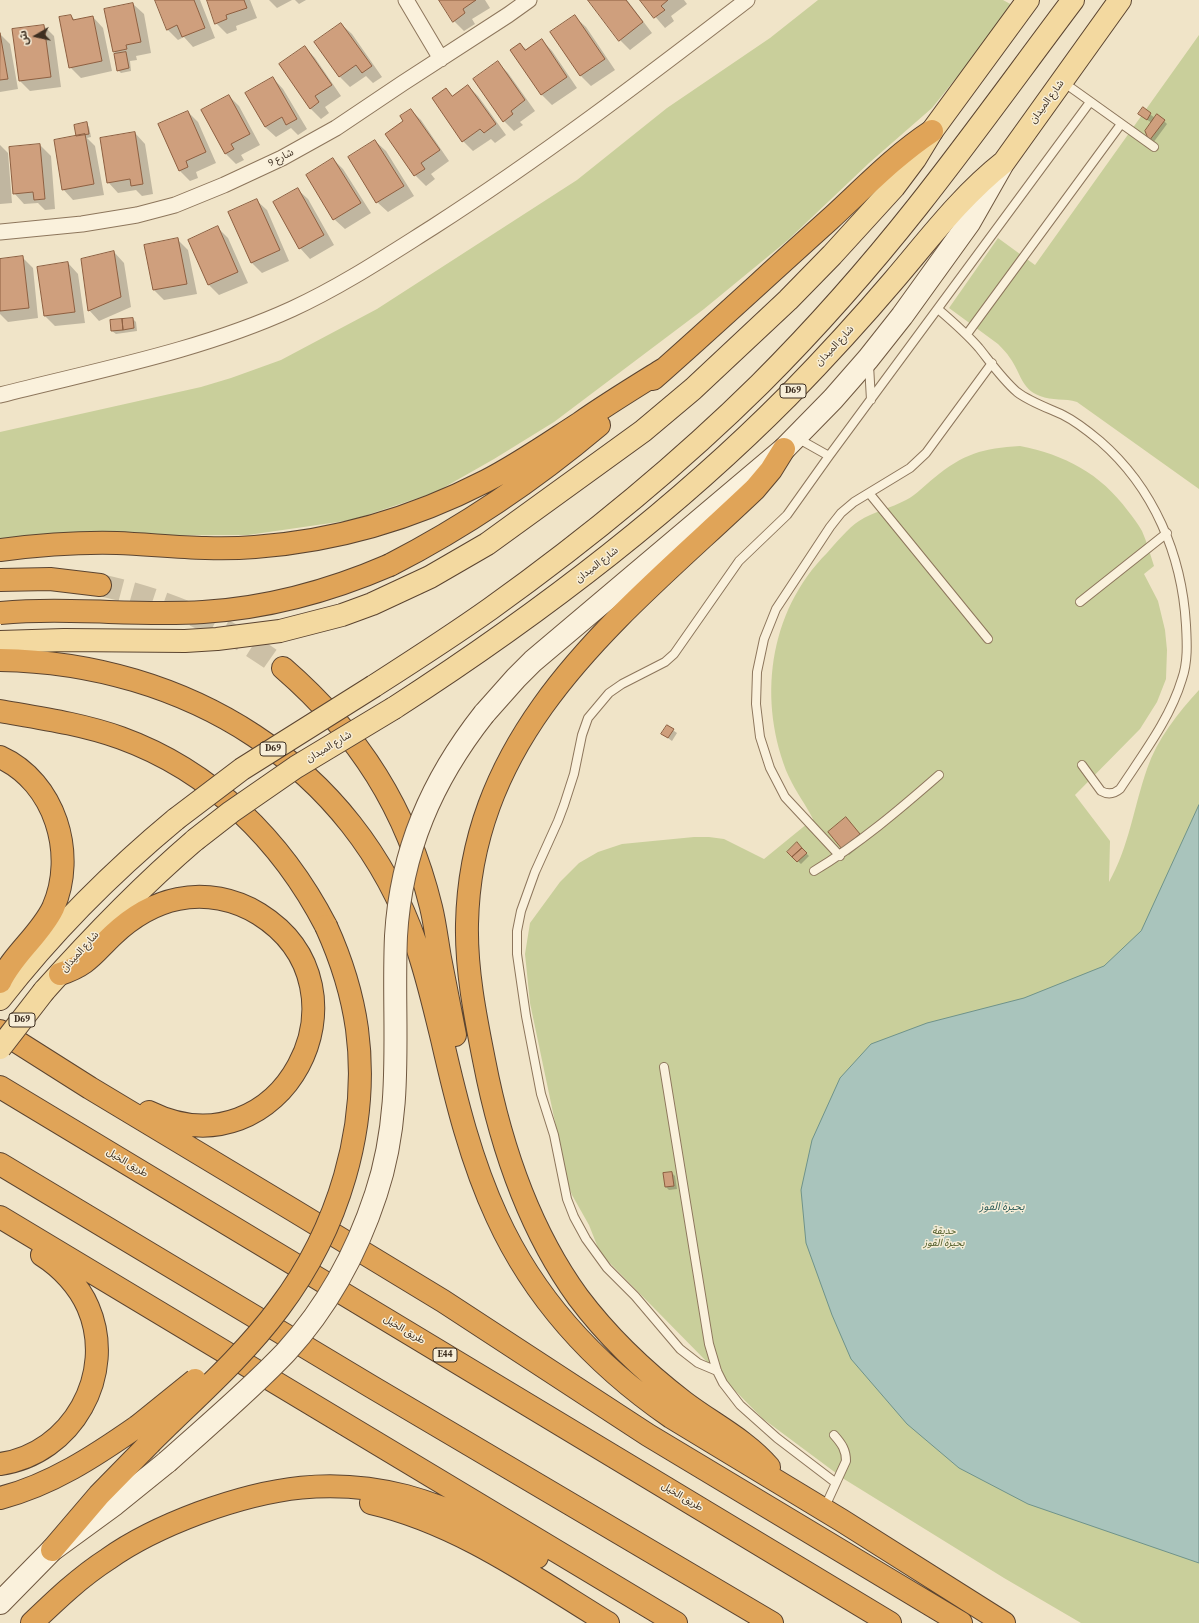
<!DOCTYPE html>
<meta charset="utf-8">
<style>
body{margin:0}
#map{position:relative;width:1199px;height:1623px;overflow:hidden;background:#f0e4c8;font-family:"Source Serif 4","Noto Sans Arabic",serif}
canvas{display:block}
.north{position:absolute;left:16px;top:16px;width:40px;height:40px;-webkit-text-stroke:3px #f7eed8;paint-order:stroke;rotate:261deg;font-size:11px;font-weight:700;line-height:16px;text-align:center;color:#3d2e20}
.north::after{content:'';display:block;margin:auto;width:14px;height:18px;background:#3d2e20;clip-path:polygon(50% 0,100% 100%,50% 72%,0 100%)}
</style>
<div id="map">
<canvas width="1199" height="1623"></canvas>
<div class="north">ش</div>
</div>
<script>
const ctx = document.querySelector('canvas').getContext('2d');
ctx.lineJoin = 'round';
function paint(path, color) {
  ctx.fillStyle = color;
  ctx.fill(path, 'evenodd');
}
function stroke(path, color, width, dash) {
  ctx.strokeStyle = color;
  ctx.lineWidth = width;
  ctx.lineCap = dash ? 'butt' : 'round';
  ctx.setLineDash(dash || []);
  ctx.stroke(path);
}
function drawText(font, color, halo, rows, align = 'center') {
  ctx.font = font + ' "Source Serif 4","Noto Sans Arabic",serif';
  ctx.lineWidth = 3;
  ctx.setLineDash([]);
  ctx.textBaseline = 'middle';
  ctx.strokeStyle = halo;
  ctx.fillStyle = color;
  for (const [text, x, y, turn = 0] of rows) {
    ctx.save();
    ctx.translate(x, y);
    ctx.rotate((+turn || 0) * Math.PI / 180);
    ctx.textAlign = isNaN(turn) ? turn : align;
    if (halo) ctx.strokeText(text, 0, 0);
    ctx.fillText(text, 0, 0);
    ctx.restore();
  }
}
paint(new Path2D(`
 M818 0H1003L1014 6 932 108 869 163 788 240 704 309 554 422 494 459 436 492 352 520 248 535 37 536 0 540V432L201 387 231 378 281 360 377 309 577 180 667 108 770 38Z
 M1199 35V489L1077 402C1065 398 1052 401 1040 396 1021 389 1021 373 1010 358 1007 353 1002 348 998 344L949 308 998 238 1035 265Z
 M1020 446C1065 455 1100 473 1128 511 1133 517 1138 524 1142 531 1147 542 1150 554 1154 566L1144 574 1158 601 1165 630 1167 650 1166 679 1157 702 1140 729 1075 795 1110 841 1109 882C1129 847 1134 806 1147 769 1157 739 1178 713 1199 690V1623H1081L1004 1578 844 1479 762 1418 600 1253 589 1225 572 1195 568 1184 530 1003 525 954 530 923 560 882 579 863 598 852 622 844 694 837H709L724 839 764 859 813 819C806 805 796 792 789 777 757 702 768 612 827 553 835 544 849 527 859 521 873 512 891 508 906 500 916 495 925 485 934 478 963 454 983 448 1020 446Z`), '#c9cf9b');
const water = new Path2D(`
 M1199 805V1563L1028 1504 959 1468 907 1424 851 1359 832 1315 806 1243 801 1190 812 1140 840 1078 871 1044 927 1023 1024 998 1104 966 1141 931Z`);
paint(water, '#a9c4bc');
stroke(water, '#6f938a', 1);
paint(new Path2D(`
 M156 0H200L215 38 193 47 184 37 178 40 167 29Z
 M208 0H250L257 18 236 26 237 30 227 34 216 23Z
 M269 0H292L277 8Z
 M295 0H306L299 4Z
 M440 0H485L490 8 472 19 475 24 464 31 454 21Z
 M589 0H627L652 33 630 50 620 40Z
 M641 0H684L687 4 671 16 674 21 665 28Z
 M133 4 144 14 151 53 136 56 137 60 130 61 131 71 121 73 118 70 117 54 114 52Z
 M71 16 76 21 93 17 103 28 112 71 81 78 70 67Z
 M575 17 586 27 615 70 591 86 581 76 552 33Z
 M341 24 352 34 382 77 373 83 366 76 350 87 340 77 315 43Z
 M44 26 54 36 61 87 30 91 20 81Z
 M0 34 10 44 18 89 0 92Z
 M542 40 552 51 577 88 552 105 541 94 520 44 527 50Z
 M305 47 315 58 341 96 325 107 329 113 321 119 310 108Z
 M498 63 508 73 535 111 520 122 523 125 514 131 504 121Z
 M273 78 283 89 307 129 298 135 291 128 276 137 265 127Z
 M468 86 478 96 506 135 495 143 491 139 473 151 463 141 446 89 453 97Z
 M229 96 239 106 260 145 241 155 244 160 236 164 226 154 202 111Z
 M1143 109 1155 118 1164 121 1167 124 1153 143 1146 132 1152 123 1143 117Z
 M411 110 421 120 449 161 431 174 435 179 426 186 415 175 387 134 405 121Z
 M188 112 198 122 216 163 196 172 198 178 190 181 180 171 160 124Z
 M86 123 89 127 91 137 87 138 95 146 104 195 73 200 63 189 77 137Z
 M135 133 145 144 153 194 142 196 136 190 118 193 108 182Z
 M375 141 386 151 414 196 388 212 377 202Z
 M0 145 8 153 12 203 0 204Z
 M40 145 51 156 55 209 45 210 38 203 24 204 14 193Z
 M333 159 343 169 371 213 345 229 334 219Z
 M297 189 308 199 334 245 310 259 300 248Z
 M256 200 267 210 289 261 262 273 252 263 229 213Z
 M218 228 228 238 248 283 219 295 209 285 189 240Z
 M177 239 188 250 197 294 164 300 154 290Z
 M114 252 124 263 131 307 99 321 89 310Z
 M22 257 33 268 38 318 8 322 0 314V260Z
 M68 263 78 274 85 323 55 326 45 316 38 267Z
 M133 319 136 322 137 331 116 334 112 331Z
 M667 726 677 733 672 741 665 736Z
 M846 819 866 841 849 855 842 848Z
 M797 844 809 856 801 864 788 852Z
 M672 1173 675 1176 677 1189 669 1190 666 1187Z`), '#0003');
const building = new Path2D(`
 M155 0H194L205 28 182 37 177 25 167 30Z
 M207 0H244L247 8 226 15 227 19 215 24Z
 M439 0H476L463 9 465 13 453 22Z
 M588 0H626L643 22 619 41Z
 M640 0H668L661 6 665 10 654 18Z
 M133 3 141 42 126 45 127 49 113 52 104 9Z
 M71 15 73 20 93 16 102 61 69 68 59 17Z
 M575 15 605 59 580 76 550 32Z
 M341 23 372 66 362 73 356 65 339 77 314 42Z
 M44 25 51 77 19 81 12 29Z
 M0 33 8 79 0 80Z
 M542 39 567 77 541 95 510 50 520 43 525 50Z
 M305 46 332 85 315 96 319 102 310 109 279 64Z
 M126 52 129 68 117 71 114 54Z
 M498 61 525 100 511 111 513 114 503 122 473 79Z
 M273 77 297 119 286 125 282 117 265 127 245 93Z
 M468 85 496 124 484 133 480 129 462 142 432 98 446 88 452 96Z
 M229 95 250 134 231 144 234 149 225 154 201 110Z
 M1143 107 1151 113 1147 120 1138 114Z
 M411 109 440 150 421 163 425 169 414 176 385 134 403 121 400 116Z
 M188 111 206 152 186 161 188 167 179 171 158 124Z
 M1157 114 1165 120 1149 141 1145 131Z
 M87 122 89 134 76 136 74 125Z
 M135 132 143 184 131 186 130 179 107 183 100 138Z
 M85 134 94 184 62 190 54 140Z
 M375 140 404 186 376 203 348 157Z
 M40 144 45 199 34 200 33 192 13 194 9 147Z
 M333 158 361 203 333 220 306 175Z
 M298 188 324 235 299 249 273 202Z
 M257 199 280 250 251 263 228 212Z
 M218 226 238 272 208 285 188 240Z
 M178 238 187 284 153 290 144 245Z
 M114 251 121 297 88 311 81 259Z
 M23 256 29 308 0 311V259Z
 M68 262 75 312 44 316 37 267Z
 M133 318 134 328 123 330 122 319Z
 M122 319 123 330 111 331 110 320Z
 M667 725 674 729 668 738 661 734Z
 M846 817 860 834 842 849 828 832Z
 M797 842 802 848 792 857 787 852Z
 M802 848 807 853 797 862 792 857Z
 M672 1172 674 1186 665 1187 663 1173Z`);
paint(building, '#cf9f7d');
stroke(building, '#8d5f41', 1);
stroke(new Path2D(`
 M100 585C171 601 225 625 283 668`), '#ccc0a6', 22, [22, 11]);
const service = new Path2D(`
 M1063 82 1154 147
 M938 309C952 321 967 334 979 348 991 363 1003 380 1017 392 1030 402 1048 408 1063 415 1077 422 1088 431 1100 441 1154 488 1182 555 1186 625 1187 643 1188 662 1182 679 1170 719 1143 754 1120 789 1114 794 1108 795 1101 791L1082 765
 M967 334 1121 124
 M869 365 871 400
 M797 438 829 456
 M869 493 988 639
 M1080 602 1167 533
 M840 856 785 797 770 768 760 737 756 704 757 672 764 639 776 609 830 527 841 513 854 502 910 468 926 453 992 363
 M814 871C859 844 899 810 939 775
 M664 1067 709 1344 717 1371 723 1383 740 1405 777 1438 836 1483
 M717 1371 698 1363 680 1349 635 1296 607 1268 586 1239 574 1217 567 1199 554 1135 541 1094 526 1016 517 954V931L521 911 535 872 558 821 564 805 574 774 582 735 588 718 609 693 622 684 665 662 674 654 739 561 787 515 829 456 1090 102
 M824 1509 846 1461C846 1450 842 1444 834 1435`);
const minor = new Path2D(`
 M406 0 441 59
 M0 232 82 224 137 215 175 205 224 185 282 158 336 128 403 83 508 15 529 0
 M0 395C98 370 200 351 292 309 342 286 387 256 433 227 542 157 644 79 747 0`);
const secondary = new Path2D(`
 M484 714 516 678 533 661 784 449 833 399 868 359 902 316 969 223 1002 165
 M0 1603 52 1550 115 1504 167 1462`);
const primary = new Path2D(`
 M0 642 64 640 185 641 217 639 280 631 342 615 372 604 430 577 487 544 643 431 693 389 788 300 832 255 894 187 915 159 932 131 1028 0
 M374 686C413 661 452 636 490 609 585 541 677 466 760 384 816 328 869 268 918 206 971 139 1021 69 1073 0
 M394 708C535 617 670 515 788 396 825 358 860 320 894 280 929 239 961 196 1004 162L1120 0
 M44 991C93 936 139 888 195 840
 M0 999C52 932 111 873 176 819`);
const motorway = new Path2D(`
 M653 379C712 327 770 273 829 220 863 189 894 156 932 131
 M0 550C39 545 78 542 117 543 163 545 209 551 255 547 336 541 414 518 486 481 519 464 549 443 580 423 607 404 635 387 664 369
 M390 565C464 527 535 479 599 425
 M0 580 50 579 100 585
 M0 660C185 663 354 764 416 944 427 975 434 1007 442 1039 456 1100 471 1161 497 1217 535 1300 597 1366 671 1417L841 1520 1004 1623
 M283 668C359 734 407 809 431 907 435 923 437 941 440 958 445 984 450 1009 455 1035
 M0 711C40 718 82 724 121 738 212 771 282 841 326 926
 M0 757C55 782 77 854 53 908 40 935 13 954 0 982
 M60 974C88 965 93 954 113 935 131 918 153 904 178 899 205 893 235 899 259 914 379 989 281 1177 149 1112
 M0 1031 90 1088 293 1210 443 1301 648 1435 961 1623
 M0 1087 890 1623
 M0 1164 372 1387 772 1623
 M0 1217 676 1623
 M0 1464C72 1454 117 1374 88 1307 79 1286 61 1267 42 1255
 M769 1467C746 1440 713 1424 684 1402 645 1372 608 1337 578 1297 528 1228 500 1143 484 1060 475 1015 466 969 467 924 471 725 625 613 755 489L771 470 784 449
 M0 1498C51 1485 95 1456 138 1426
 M371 1503C458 1523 533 1577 608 1623
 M52 1550 99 1495 150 1443
 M32 1623C56 1600 80 1577 108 1559 136 1539 167 1525 199 1513 270 1487 332 1477 406 1496 454 1509 495 1532 537 1557`);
stroke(service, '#8d765c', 10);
stroke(minor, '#8d765c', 17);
stroke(secondary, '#6f573f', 24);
stroke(primary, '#5b4430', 24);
stroke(motorway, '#5b4430', 24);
stroke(service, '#faf1dc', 8);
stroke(minor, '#faf1dc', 15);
stroke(secondary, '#faf1dc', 22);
stroke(primary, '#f3d9a0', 22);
stroke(motorway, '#e0a458', 22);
const secondaryBridge = new Path2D(`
 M167 1462C207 1426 249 1391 286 1352 327 1307 357 1252 376 1194 405 1107 392 1025 396 936 401 851 432 780 484 714`);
const primaryBridge = new Path2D(`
 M176 819 242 769 374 686
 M195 840 231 812 296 767 394 708
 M0 1048 44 991`);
const motorwayBridge = new Path2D(`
 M0 613C68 607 135 616 203 612 268 608 330 591 390 565
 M138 1426 195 1380
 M150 1443C193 1400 242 1358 279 1308 338 1230 370 1127 357 1029 352 993 341 959 326 926`);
stroke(secondaryBridge, '#6f573f', 24, []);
stroke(primaryBridge, '#5b4430', 24, []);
stroke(motorwayBridge, '#5b4430', 24, []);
stroke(secondaryBridge, '#faf1dc', 22);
stroke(primaryBridge, '#f3d9a0', 22);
stroke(motorwayBridge, '#e0a458', 22);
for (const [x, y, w] of [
 [793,391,26],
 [273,749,26],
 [22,1020,26],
 [445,1355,24]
]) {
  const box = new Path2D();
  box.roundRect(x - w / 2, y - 7, w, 14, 3);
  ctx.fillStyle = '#f7eed8';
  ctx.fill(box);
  stroke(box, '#3d2e20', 1);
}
drawText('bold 9px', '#3d2e20', null, [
 ["D69",793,391],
 ["D69",273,749],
 ["D69",22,1020],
 ["E44",445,1355]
]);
drawText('10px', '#3d2e20', '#f7eed8', [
 ["شارع الميدان",1047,102,-54],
 ["شارع 9",281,158,-27],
 ["شارع الميدان",835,346,-47],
 ["شارع الميدان",597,565,-38],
 ["شارع الميدان",329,747,-31],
 ["شارع الميدان",80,952,-48],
 ["طريق الخيل",127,1163,31],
 ["طريق الخيل",404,1330,31],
 ["طريق الخيل",682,1497,31]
]);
drawText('italic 10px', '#4d5a26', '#f7eed8', [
 ["حديقة",944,1231],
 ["بحيرة القوز",944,1243]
]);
drawText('italic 11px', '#2f5d5a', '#f7eed8', [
 ["بحيرة القوز",1002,1207]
]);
</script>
